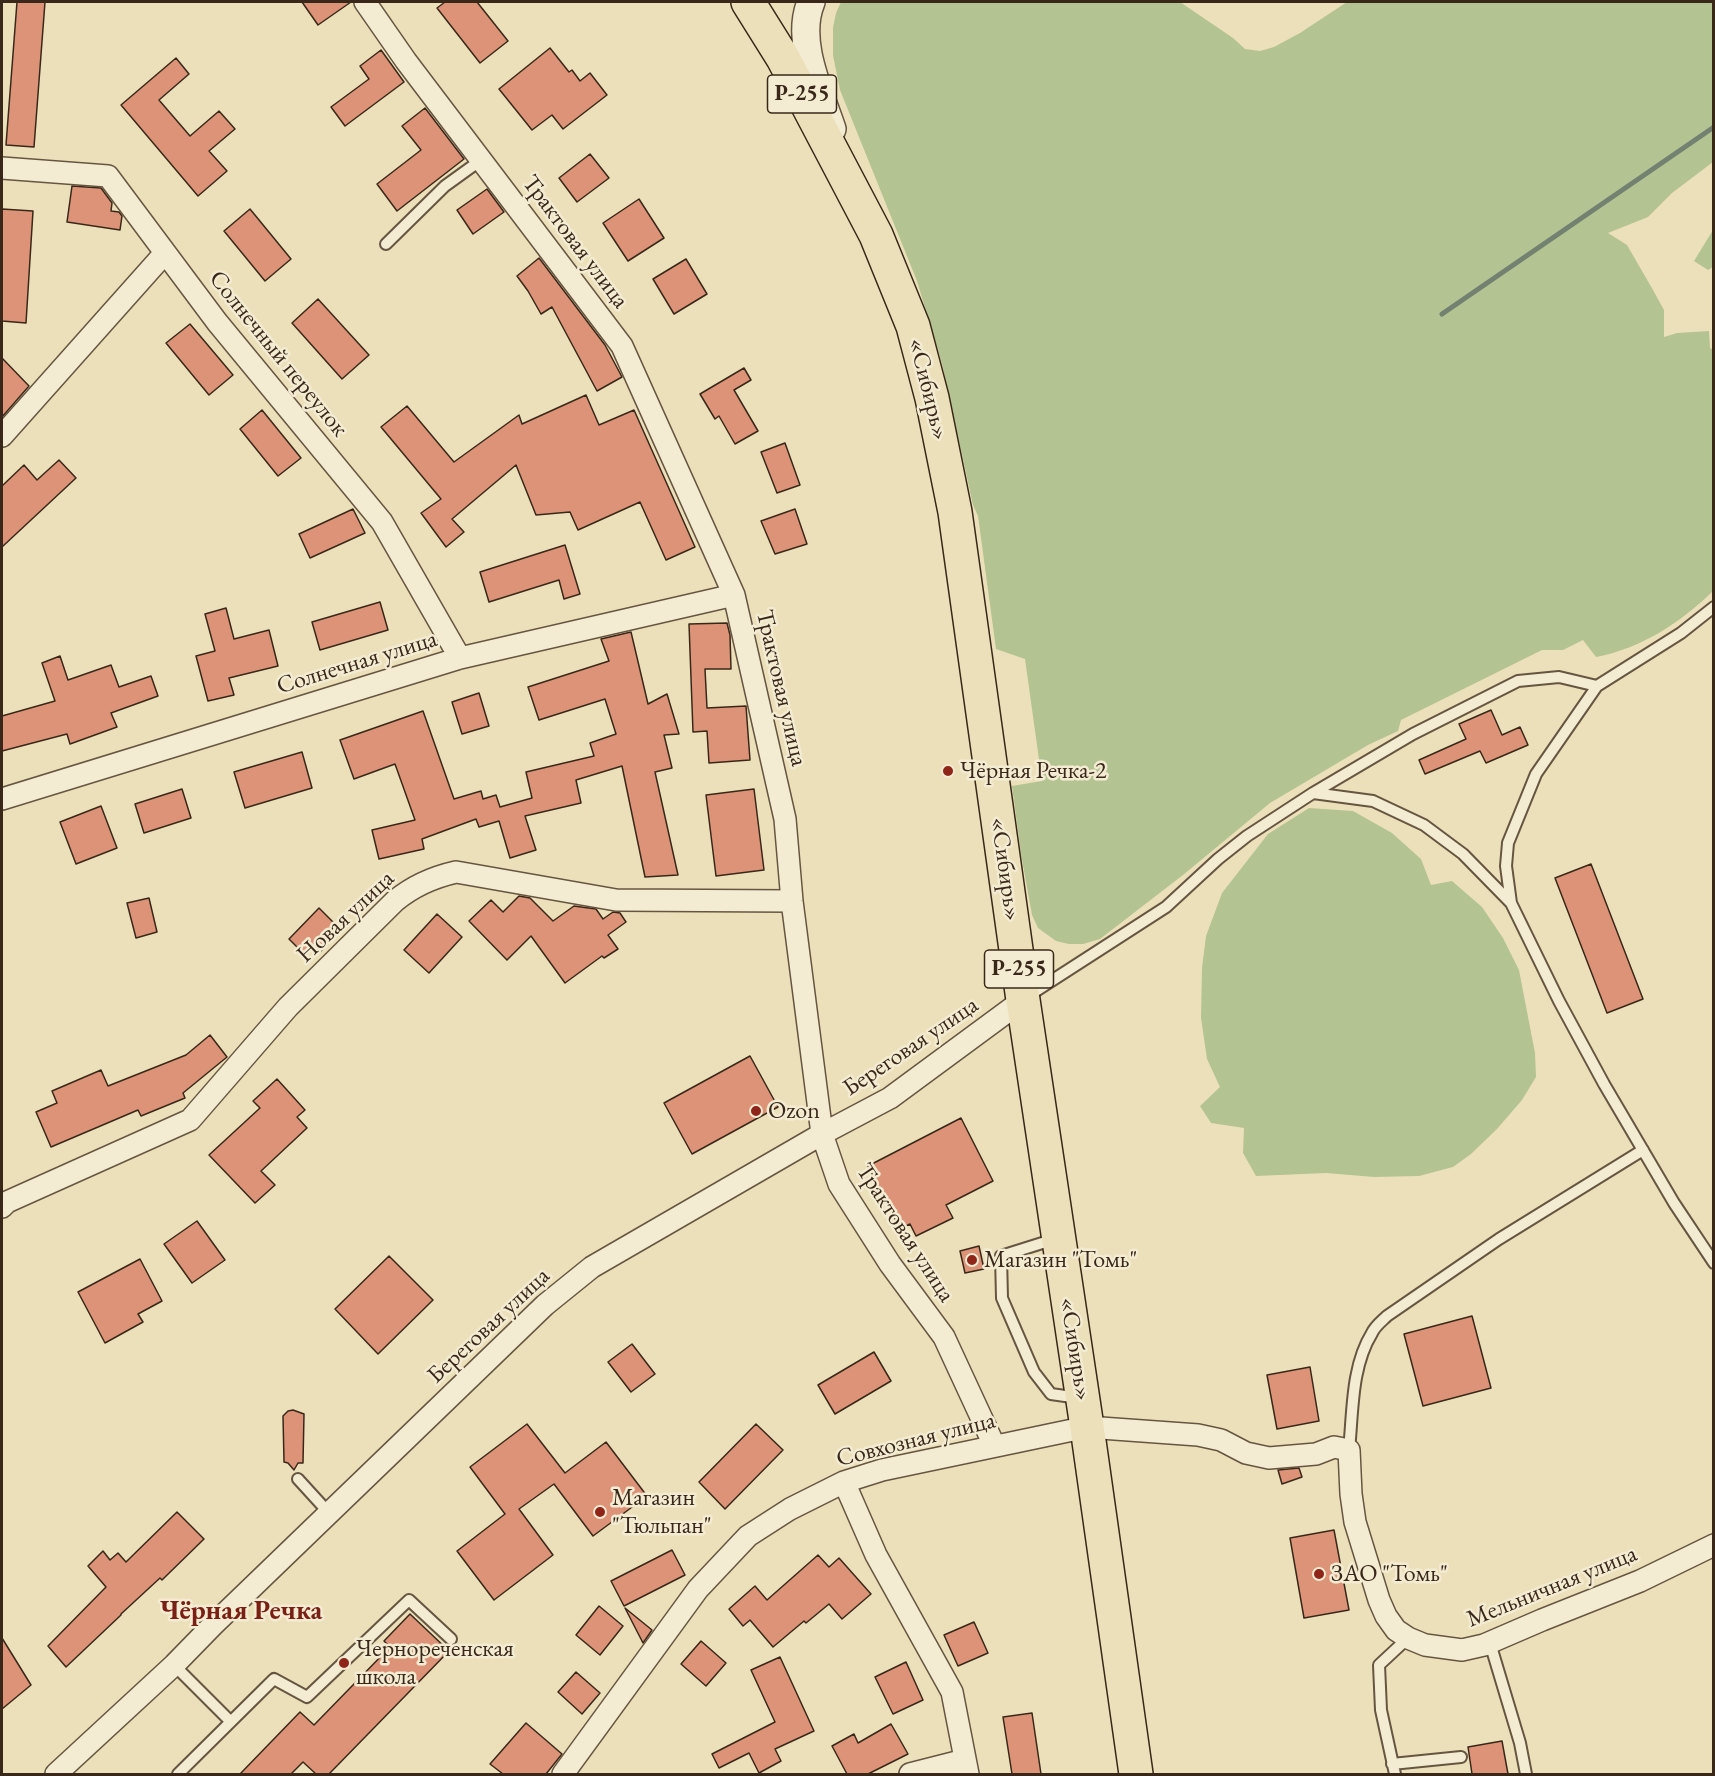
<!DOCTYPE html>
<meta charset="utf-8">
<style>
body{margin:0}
#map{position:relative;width:1715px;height:1776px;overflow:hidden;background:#ece0ba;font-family:"EB Garamond",serif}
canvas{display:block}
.frame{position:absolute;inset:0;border:3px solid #392819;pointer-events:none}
</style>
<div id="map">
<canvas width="1715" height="1776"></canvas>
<div class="frame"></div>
</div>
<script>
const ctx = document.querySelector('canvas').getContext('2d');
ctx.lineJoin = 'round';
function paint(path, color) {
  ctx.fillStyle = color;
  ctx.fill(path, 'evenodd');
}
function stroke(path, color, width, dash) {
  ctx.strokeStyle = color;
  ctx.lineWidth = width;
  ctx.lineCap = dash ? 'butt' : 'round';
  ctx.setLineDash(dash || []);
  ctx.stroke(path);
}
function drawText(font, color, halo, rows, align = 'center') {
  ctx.font = font + ' "EB Garamond",serif';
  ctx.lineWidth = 5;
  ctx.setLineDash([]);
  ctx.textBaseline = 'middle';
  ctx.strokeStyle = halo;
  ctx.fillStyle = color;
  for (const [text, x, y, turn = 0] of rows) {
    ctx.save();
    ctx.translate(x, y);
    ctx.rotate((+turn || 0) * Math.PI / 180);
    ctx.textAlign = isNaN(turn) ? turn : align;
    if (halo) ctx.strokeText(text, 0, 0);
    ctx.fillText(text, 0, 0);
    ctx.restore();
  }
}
paint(new Path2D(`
 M841 2H1180L1233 38 1245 49 1260 51 1274 47 1300 33 1347 2H1713V162L1672 193 1648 217 1608 233 1627 245 1653 290 1664 310V337L1677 333 1709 331 1710 348 1714 350 1713 591C1680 623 1642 648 1596 657L1583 640 1563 650H1542L1401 720 1398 731 1368 745 1270 803 1183 875 1100 939 1083 944H1069L1056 941 1038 928 1032 915 1021 854 1012 786 1042 781 1025 659 996 649 978 516 973 505 942 364 917 281 840 90 833 55V28L836 13Z
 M1713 230V267L1708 270 1694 261Z
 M1309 808 1353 811 1392 833 1421 859 1431 885 1452 881 1482 907 1503 938 1519 970 1535 1053 1536 1077 1522 1100 1497 1129 1471 1154 1453 1167 1419 1176 1374 1177 1326 1173 1256 1176 1243 1153 1244 1128 1211 1123 1200 1106 1220 1087 1207 1059 1201 1018 1202 968 1206 936 1222 893 1268 834Z`), '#b4c392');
stroke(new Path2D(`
 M1442 314 1714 127`), '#738171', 5);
const building = new Path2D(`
 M17 2H45L34 147 6 145Z
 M302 2H351L318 25Z
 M445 2H477L508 41 480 63 437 8Z
 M550 48 569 72 572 70 580 81 590 73 607 95 563 129 552 115 532 130 499 89Z
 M381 50 404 82 345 126 331 107 369 79 360 66Z
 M176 58 189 74 159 100 190 136 219 111 235 129 209 151 227 171 198 196 121 105Z
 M425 108 464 159 397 211 377 184 421 150 402 126Z
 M590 154 609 178 577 202 559 178Z
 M72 186 101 188 112 203 111 211 119 212 122 216 120 230 67 222Z
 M487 189 504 212 473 234 457 210Z
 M639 199 664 238 628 261 603 223Z
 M2 209 33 211 26 323 2 321Z
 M250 209 291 259 265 281 224 231Z
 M539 258 605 345 622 377 597 391 552 307 541 314 528 291 517 276Z
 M686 259 707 294 674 314 653 279Z
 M318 299 369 355 342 379 292 323Z
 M190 324 233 375 209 395 166 343Z
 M2 358 29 386 2 417Z
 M744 368 751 380 734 390 758 431 735 444 719 416 715 419 700 394Z
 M586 395 599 425 634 410 695 547 666 560 640 502 578 530 570 512 536 515 516 465 452 519 464 532 446 547 421 513 441 499 381 427 407 406 454 462 519 415 522 424Z
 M262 410 301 458 278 476 240 429Z
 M785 443 800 485 777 493 761 452Z
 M59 460 76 478 2 547V486L24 465 37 480Z
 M353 509 365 533 310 558 299 534Z
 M795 509 807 544 775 554 761 521Z
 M565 545 580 594 564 599 559 580 489 602 480 572Z
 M380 602 388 630 320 650 312 622Z
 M226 608 234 639 269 630 278 666 229 678 234 695 208 701 196 656 215 651 205 614Z
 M727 623 730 635 731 669H705L707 708 746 706 750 760 709 763 707 731 693 732 689 624Z
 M631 632 648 704 667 694 679 734 664 735 672 768 655 772 678 875 645 877 622 766 576 780 581 803 525 816 536 850 510 858 499 821 479 827 476 819 422 839 424 849 379 859 372 830 415 820 395 764 354 779 340 740 423 711 454 799 481 791 483 799 496 795 500 807 532 798 526 772 594 756 590 743 616 734 605 699 539 720 528 687 609 661 601 639Z
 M60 656 68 680 111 665 119 687 151 676 158 696 111 713 117 727 70 744 67 734 2 751V716L55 701 42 663Z
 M479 693 489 726 462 734 452 702Z
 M1491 710 1502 735 1520 727 1528 745 1486 763 1480 751 1425 774 1419 760 1466 739 1459 724Z
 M302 752 312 788 245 808 234 772Z
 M182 789 191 818 144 833 135 804Z
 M754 789 764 870 716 876 706 795Z
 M101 806 117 848 76 864 60 822Z
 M1591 864 1643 999 1607 1013 1555 878Z
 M519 896 530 898 553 921 574 906 596 909 603 919 613 912 620 913 626 922 608 935 618 949 604 958 602 956 565 983 531 936 507 960 469 921 491 900 503 912Z
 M149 898 157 932 136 938 127 903Z
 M319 908 341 930 319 953 312 947 305 955 289 939Z
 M437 914 462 937 429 973 404 950Z
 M210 1035 227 1057 183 1093 185 1098 141 1116 138 1110 51 1147 36 1112 57 1103 52 1091 101 1070 108 1086 186 1055Z
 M750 1056 778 1107 692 1154 664 1103Z
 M277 1079 305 1110 297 1117 307 1128 261 1171 275 1185 255 1203 209 1155 260 1108 253 1101Z
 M961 1118 993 1181 946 1205 953 1218 916 1236 910 1224 900 1229 868 1166Z
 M197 1221 225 1260 192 1283 164 1244Z
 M979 1246 984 1269 965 1273 960 1251Z
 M389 1256 433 1300 378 1354 335 1309Z
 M140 1259 162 1301 138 1314 143 1322 105 1343 78 1292Z
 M1472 1316 1491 1388 1423 1406 1404 1334Z
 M632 1344 655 1374 631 1392 608 1362Z
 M874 1352 891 1381 835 1414 818 1385Z
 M1310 1367 1319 1421 1277 1429 1267 1375Z
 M293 1410 304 1414 303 1463H298L294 1470 288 1463 284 1462 283 1416 288 1411Z
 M527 1424 565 1473 606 1442 647 1496 593 1536 554 1484 519 1509 553 1555 494 1600 457 1551 505 1514 470 1467Z
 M756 1424 783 1450 725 1509 699 1482Z
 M1299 1468 1302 1477 1282 1484 1278 1470Z
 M177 1512 204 1539 162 1580 160 1578 121 1614V1615L66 1667 48 1646 106 1587 88 1566 103 1551 110 1560 118 1553 126 1562Z
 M1334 1530 1349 1610 1304 1618 1290 1538Z
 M672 1550 685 1575 624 1606 611 1581Z
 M818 1555 829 1567 839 1558 871 1594 842 1619 829 1604 806 1623 804 1621 773 1647 750 1620 743 1626 729 1609 755 1586 767 1600Z
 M599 1606 623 1626 600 1655 576 1635Z
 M625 1608 652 1630 643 1643Z
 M410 1614 449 1651 329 1774H316L303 1762 291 1774H240L300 1712 314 1725 390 1647 384 1641Z
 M974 1622 988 1653 958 1666 944 1635Z
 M2 1638 31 1685 2 1709Z
 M701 1641 726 1663 706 1686 681 1664Z
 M780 1657 814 1731 775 1749 781 1761 759 1773 749 1753 719 1768 712 1754 775 1722 751 1670Z
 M906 1662 923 1700 893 1714 875 1677Z
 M576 1672 600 1693 582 1714 558 1692Z
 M1032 1713 1041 1774H1012L1003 1717Z
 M526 1723 562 1754 546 1774H503L490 1764Z
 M891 1724 908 1754 868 1774H847L832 1746 854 1734 858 1743Z
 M1502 1741 1508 1774H1472L1468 1747Z`);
paint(building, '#dc9378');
stroke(building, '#392819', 1.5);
const service = new Path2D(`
 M386 244 445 186 481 160
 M1313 793 1413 734 1518 681 1559 677 1597 686
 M1511 903 1506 866 1508 843 1536 774 1597 686 1681 633 1714 607
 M1028 996 1166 907 1218 859 1247 836 1313 793 1373 801 1424 825 1463 854 1511 903 1559 1001 1604 1084 1674 1203 1714 1263
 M1055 1239 1001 1256 1002 1298 1034 1372 1051 1394 1079 1398
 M1349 1450C1353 1412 1351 1367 1372 1333 1375 1326 1382 1321 1387 1316L1499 1239 1643 1150
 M298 1479 329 1513
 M1490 1643 1520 1743 1526 1774
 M174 1665 230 1721
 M1392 1764 1461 1757
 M178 1774 274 1679 307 1697 409 1600 451 1639
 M1395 1774 1381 1710 1379 1665 1408 1638`);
const minor = new Path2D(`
 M365 2 406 61 622 346 734 595 785 819 792 901 822 1134 839 1184 890 1264 944 1337 994 1445
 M2 168 108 176 217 322 382 522 460 658
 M2 436 165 253
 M2 799 460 658 734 595
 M2 1207 7 1202 190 1120 288 1007 395 901C413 886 434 877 456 872L616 900 792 901
 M844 1482 876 1555 952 1692 968 1774
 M56 1774 174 1665 213 1625 545 1305 592 1267 822 1134 890 1098 1023 1000
 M563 1774 698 1589 748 1536 790 1509 844 1482 882 1470 1087 1427 1198 1435 1221 1440 1246 1453 1269 1458 1316 1454 1334 1447 1349 1450 1351 1494 1355 1522 1379 1600 1386 1616 1396 1630 1408 1638 1425 1645 1462 1650 1484 1645 1542 1620 1640 1581 1714 1545
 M910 1774 965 1760`);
const tertiary = new Path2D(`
 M811 2C795 41 819 90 832 129`);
const trunk = new Path2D(`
 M748 2 783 58 876 235 913 326 932 398 955 512 1023 1000 1087 1427 1136 1774`);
stroke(service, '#665641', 14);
stroke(minor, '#665641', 24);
stroke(tertiary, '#665641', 30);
stroke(trunk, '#392819', 36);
stroke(service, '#f3ebd2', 10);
stroke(minor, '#f3ebd2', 21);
stroke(tertiary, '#f3ebd2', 27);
stroke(trunk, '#ece0ba', 33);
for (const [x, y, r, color] of [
 [948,771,6,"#8f2418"],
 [756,1111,6,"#8f2418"],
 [972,1260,6,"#8f2418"],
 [600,1512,6,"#8f2418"],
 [1319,1574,6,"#8f2418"],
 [344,1663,6,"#8f2418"]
]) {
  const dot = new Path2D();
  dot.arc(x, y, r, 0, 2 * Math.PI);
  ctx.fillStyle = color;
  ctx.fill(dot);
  stroke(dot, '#f3ebd2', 2);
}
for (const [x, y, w] of [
 [802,94,69],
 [1019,969,69]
]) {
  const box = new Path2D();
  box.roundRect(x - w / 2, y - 19, w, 38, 4.5);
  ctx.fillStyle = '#f3ebd2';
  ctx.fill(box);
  stroke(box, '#392819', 1.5);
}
drawText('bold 22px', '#392819', null, [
 ["Р-255",802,94],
 ["Р-255",1019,969]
]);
drawText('24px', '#392819', '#f3ebd2', [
 ["Трактовая улица",575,242,53],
 ["Солнечный переулок",278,354,51],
 ["«Сибирь»",928,389,76],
 ["Солнечная улица",357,663,-17],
 ["Трактовая улица",781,688,77],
 ["«Сибирь»",1005,869,82],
 ["Новая улица",346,917,-43],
 ["Береговая улица",911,1047,-34],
 ["Трактовая улица",905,1233,57],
 ["Береговая улица",489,1326,-43],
 ["«Сибирь»",1075,1349,81],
 ["Совхозная улица",916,1440,-14],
 ["Мельничная улица",1552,1587,-22]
]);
drawText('24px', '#392819', '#f3ebd2', [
 ["Чёрная Речка-2",960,771],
 ["Ozon",768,1111],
 ["Магазин \"Томь\"",984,1260],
 ["Магазин",612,1498],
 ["\"Тюльпан\"",612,1526],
 ["ЗАО \"Томь\"",1331,1574],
 ["Чернореченская",356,1649],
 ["школа",356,1677]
], 'left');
drawText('bold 27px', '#7a1f14', '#f3ebd2', [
 ["Чёрная Речка",241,1612]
]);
</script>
